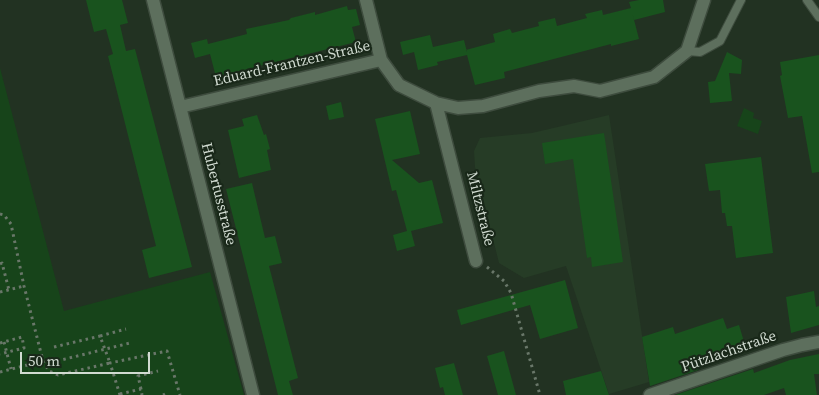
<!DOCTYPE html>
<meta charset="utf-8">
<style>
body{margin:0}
#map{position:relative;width:819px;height:395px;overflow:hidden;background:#223222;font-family:"Source Serif 4",serif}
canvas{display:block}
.scale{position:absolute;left:20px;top:352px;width:130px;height:22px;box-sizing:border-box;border:2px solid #d1dbd1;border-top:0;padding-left:6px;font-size:15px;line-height:18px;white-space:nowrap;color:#d1dbd1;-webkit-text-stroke:4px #192819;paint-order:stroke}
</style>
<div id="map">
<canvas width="819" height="395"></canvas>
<div class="scale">50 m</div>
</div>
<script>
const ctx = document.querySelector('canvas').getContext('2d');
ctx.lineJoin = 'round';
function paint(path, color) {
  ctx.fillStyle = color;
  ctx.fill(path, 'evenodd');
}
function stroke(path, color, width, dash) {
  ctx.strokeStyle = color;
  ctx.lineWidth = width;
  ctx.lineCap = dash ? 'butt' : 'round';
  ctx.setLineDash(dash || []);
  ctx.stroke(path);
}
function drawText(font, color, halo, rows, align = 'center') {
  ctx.font = font + ' "Source Serif 4",serif';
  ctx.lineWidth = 4.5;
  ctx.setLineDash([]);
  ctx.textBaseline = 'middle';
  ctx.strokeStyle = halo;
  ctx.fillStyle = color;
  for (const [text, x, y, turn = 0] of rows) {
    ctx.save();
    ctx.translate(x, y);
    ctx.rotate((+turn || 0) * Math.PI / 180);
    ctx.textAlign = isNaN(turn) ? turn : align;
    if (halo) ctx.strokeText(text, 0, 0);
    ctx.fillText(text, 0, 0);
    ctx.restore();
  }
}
paint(new Path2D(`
 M609 115 649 382 609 394 566 266 524 278 499 263 475 167 474 151 480 138 532 133Z`), '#263c26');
paint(new Path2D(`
 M0 68 64 311 210 272 244 395H0Z
 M744 108 754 113 753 118 762 121 758 134 737 126Z`), '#17441a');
paint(new Path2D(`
 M86 0H122L128 23 120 25 126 51 135 49 192 267 149 278 142 250 156 246 108 56 113 54 106 29 94 32Z
 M639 0H663L665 12 634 20 632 12 639 39 611 46V44L504 72 505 78 475 85 467 55 437 62 438 65 418 70 414 52 403 55 400 42 430 35 433 47 464 40 467 52 466 50 495 42 493 34 510 29 512 33 539 26 538 22 555 18 557 26 587 18 585 14 602 10 603 15 631 8 629 2Z
 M347 6 348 10 356 9 360 25 352 27 356 42 304 55 302 57 299 56 216 77 210 54 195 58 191 43 207 39 208 44 247 34 246 29 289 20 291 18 315 12V15Z
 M727 52 742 60 741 74 729 73 732 101 710 103 708 82 715 81Z
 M819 55V172L812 173 802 116 788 118 780 76 782 75 780 62Z
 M341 102 344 117 329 120 326 106Z
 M410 111 420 154 392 160 419 183 432 180 443 223 411 231 415 246 397 251 393 235 407 231 396 190 392 191 375 119Z
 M257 115 264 135 266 134 270 149 267 150 271 170 239 178 228 130 244 126 242 119Z
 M604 133 623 262 592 267 591 257 587 258 573 159 545 164 542 143Z
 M761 157 773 253 736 258 732 226H727L725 213H722L720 190 709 191 705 164Z
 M252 183 265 238 275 236 282 263 269 266 298 378 289 381 293 395H278L226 189Z
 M565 280 578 328 540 339 530 305 461 325 457 310Z
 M814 291 816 307 819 306V325L791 333 786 297Z
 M723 318 727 329 739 325 745 345 695 359 698 370 650 386 642 337 673 327 675 334Z
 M504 351 516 395H498L487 356Z
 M819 354V374H814L817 395H786L784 388 764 395H675L753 369 754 373 790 360Z
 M454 363 463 395H445L443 387 440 388 435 368Z
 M601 371 609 395H566L563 381Z`), '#19531e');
const service = new Path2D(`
 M807 0 819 17
 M687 51 700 52 720 41 741 0`);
const minor = new Path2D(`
 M153 0 253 395
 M381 60 399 85 436 103 458 108 483 106 539 91 574 86 600 91 654 77 687 51 704 0
 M436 103 476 261
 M180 107 381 60 366 0
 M650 395 783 350 802 345 819 342`);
stroke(service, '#3e4c3e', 10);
stroke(minor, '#3e4c3e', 15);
stroke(new Path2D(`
 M0 214 4 215 11 224 24 286 43 361 49 371 58 375 110 363 100 336 126 329
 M0 264 2 263 9 290
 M487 267 504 281 511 293 540 395
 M0 292 24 286
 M4 342 11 369
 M0 343 22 337 24 348 0 354
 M54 347 100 336
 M57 361 130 343
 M0 372 43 361
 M141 389 138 376 158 371
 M120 394 141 389 142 395
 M120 395 110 363 167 351 180 395
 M163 395 165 394`), '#697769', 3, [2.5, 4]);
stroke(service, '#5d6f5d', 8);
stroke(minor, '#5d6f5d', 12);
drawText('15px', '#d1dbd1', '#192819', [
 ["Eduard-Frantzen-Straße",292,64,-13],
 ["Hubertusstraße",218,194,76],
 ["Miltzstraße",480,209,76],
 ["Pützlachstraße",729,352,-19]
]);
</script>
